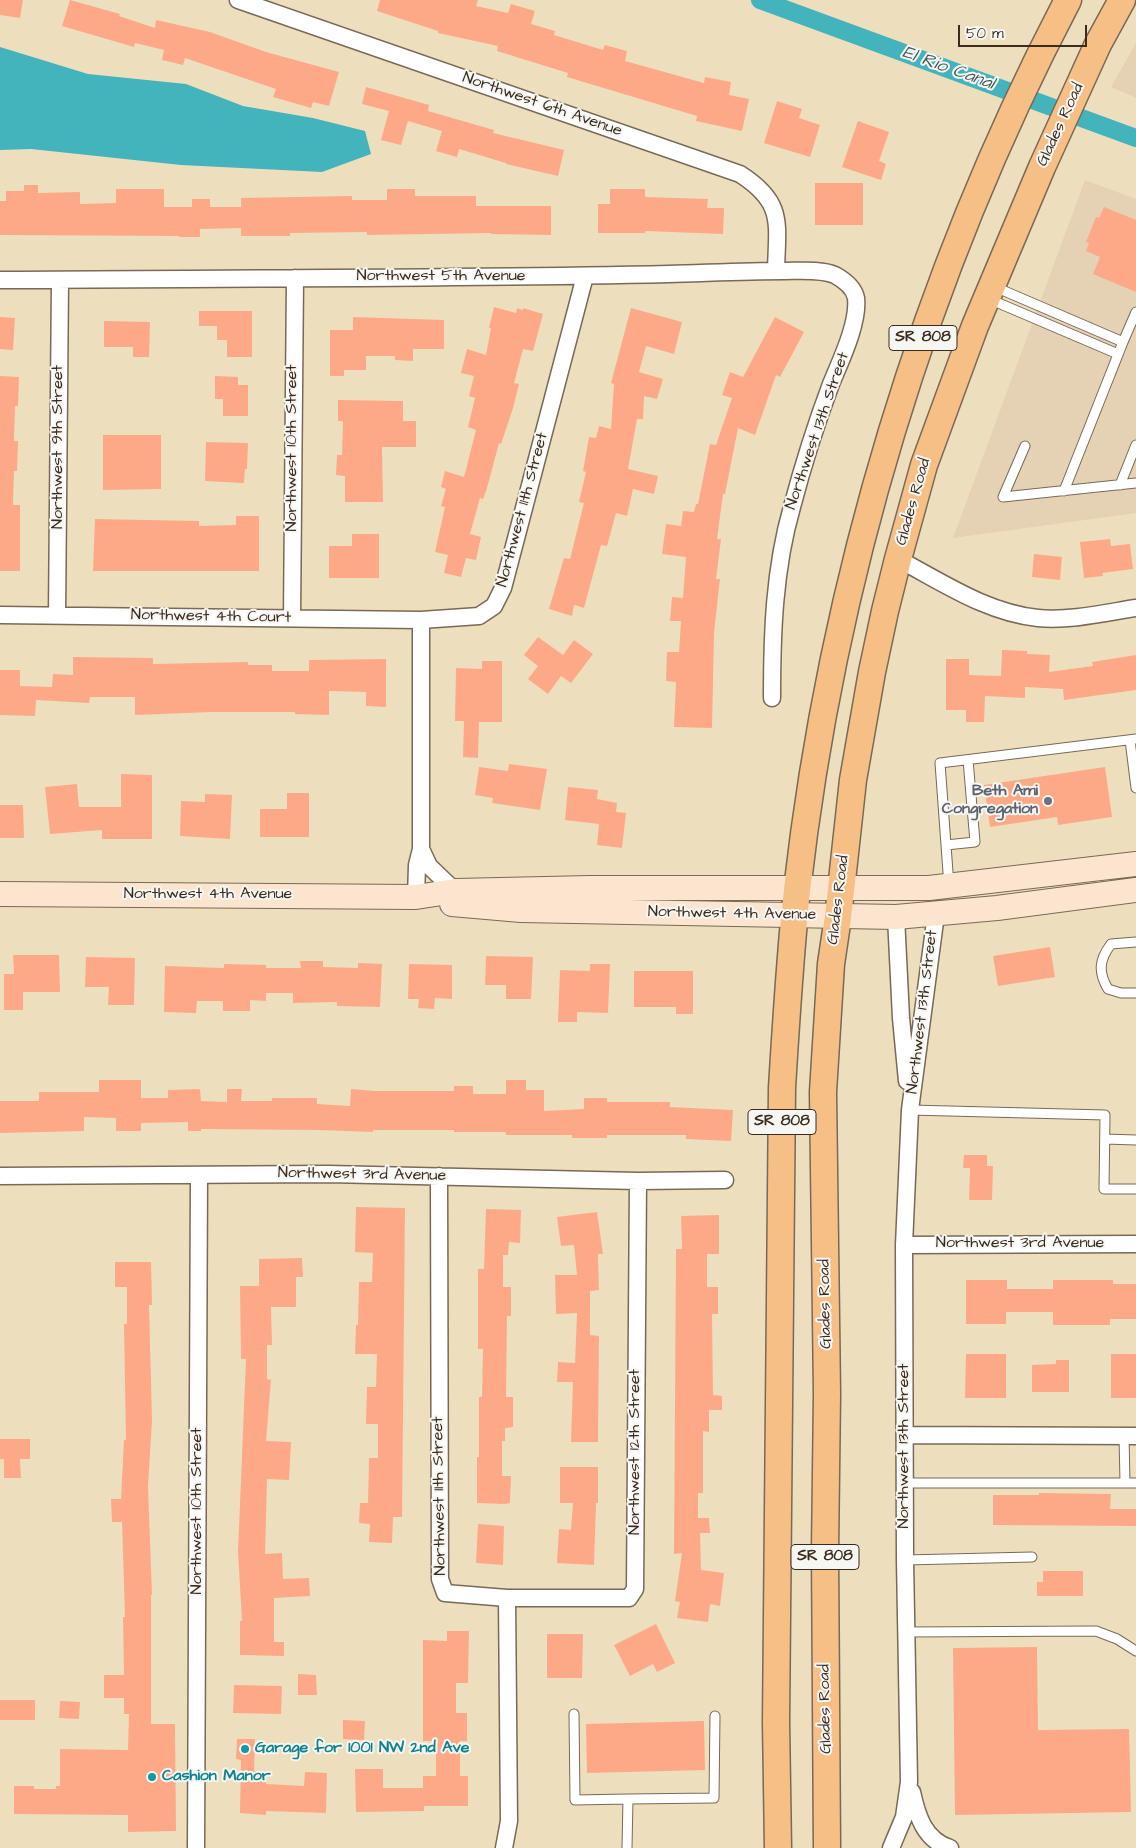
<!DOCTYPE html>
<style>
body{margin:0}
#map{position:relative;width:1136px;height:1848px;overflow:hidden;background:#eddfbe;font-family:"Architects Daughter",sans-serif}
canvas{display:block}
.scale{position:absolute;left:958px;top:25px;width:129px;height:22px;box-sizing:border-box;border:2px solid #3b2a1e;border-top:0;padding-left:6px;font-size:15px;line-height:18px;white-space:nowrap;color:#3b2a1e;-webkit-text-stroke:4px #f6f6f2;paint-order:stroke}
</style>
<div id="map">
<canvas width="1136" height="1848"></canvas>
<div class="scale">50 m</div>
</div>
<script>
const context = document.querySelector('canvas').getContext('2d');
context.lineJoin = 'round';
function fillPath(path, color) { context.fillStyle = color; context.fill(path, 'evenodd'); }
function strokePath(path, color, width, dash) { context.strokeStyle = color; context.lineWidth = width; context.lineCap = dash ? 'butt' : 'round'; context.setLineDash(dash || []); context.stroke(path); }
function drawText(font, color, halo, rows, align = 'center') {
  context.font = font + ' "Architects Daughter",sans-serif'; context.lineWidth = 4; context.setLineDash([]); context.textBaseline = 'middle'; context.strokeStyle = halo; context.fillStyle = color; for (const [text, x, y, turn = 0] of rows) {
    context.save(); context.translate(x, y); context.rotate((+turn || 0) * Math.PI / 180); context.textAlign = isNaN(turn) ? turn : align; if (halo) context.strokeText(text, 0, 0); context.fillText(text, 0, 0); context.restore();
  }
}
fillPath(new Path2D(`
 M1136,43V98L1111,87Z
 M1085,180L1136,199V513L953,538Z`), '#e5d1b4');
fillPath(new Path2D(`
 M0,47L88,74L186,84L243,106L313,118L365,131L371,154L322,172L181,165L31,149L0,150Z`), '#43b3bc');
strokePath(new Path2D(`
 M760,0L1136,138`), '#43b3bc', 18);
fillPath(new Path2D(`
 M0,0H23L20,18L0,15Z
 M70,0L120,14L119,16L155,28L156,20L210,32L266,52L339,72L329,106L313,102L311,108L273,97L276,89L185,58L183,65L162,60L164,50L135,43L134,47L62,26Z
 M380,0H478L476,6L508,13L511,4L535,11L531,24L555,31L554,35L603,50L605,45L627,51L625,61L704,83L705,77L731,82L729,95L749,99L742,131L696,121L697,116L567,77L568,73L497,51L498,46L438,33V31L377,11Z
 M366,87L429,105L428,111L494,130L493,133L564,150L558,176L506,164V163L459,149L457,157L436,151L442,131L408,121L401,145L381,140L389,111L362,104Z
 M777,101L802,109L799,118L820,125L810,157L764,143Z
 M858,121L889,132L879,161L886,164L881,180L842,167Z
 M815,183H863V225H815Z
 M24,185H38V193L80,192V204L116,203V189H164V207H192V199H210V207H241V198L352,196V200H387V189H415V196H476V206H551V235L491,234V233L367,235V232L290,233V236H241V228L200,229V237H179V236L0,235V201H6V191H24Z
 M610,189H645V197L708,199L707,208H724L723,234L645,231V233H598V204H610Z
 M1104,207L1136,220V292L1093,274L1100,257L1086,251L1089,243L1086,242L1096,217L1099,218Z
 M494,307L516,313L517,308L523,310V308L543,314L533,351L523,349L514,383L519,384L513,408L501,444L499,443L487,488L483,499L480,498L470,534L481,537L476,560L466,558L461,577L444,573L448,555L435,552L445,507L441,506L446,489L441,487L445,471L464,477L476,430L468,427L475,398L469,396L474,376L461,373L467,349L486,355L491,328H489Z
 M631,308L682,322L674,354L646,346L639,372L663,379L657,399L644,396L643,419H637L628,469L658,476L654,494L633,489L627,516L616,513L607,546L601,545L584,608L574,605L572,616L549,609L564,558L570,559L584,503L579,502L586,472L583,471L589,437L596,438L599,426L611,429L614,384L611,383Z
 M199,311H252V357H227V340H217V326H199Z
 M0,317L15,318L13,350L0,349Z
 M353,317L444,320V349H413V361L395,360V356H366V370H344V376H330V330H353Z
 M775,317L804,332L780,377L776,375L755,435L738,428L725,494H723L717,539H721L716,579H720L714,633L712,728L674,727L676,682L666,681L667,652H679L681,621H670L672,597L683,598L686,557L662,554L666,524L681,526L683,511L694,512L696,504H698L710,444L716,445L732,398L722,395L730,372L743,377Z
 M104,321L150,322L149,357H133V347H104Z
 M0,376L19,377L18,406H15L14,441H18L17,471H14L13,505H20V571H0Z
 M215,376L238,377V385H248V416H223V399H215Z
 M338,400L403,401V421H416V447H382L383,502H345V476L336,475L337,455H342L343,421H338Z
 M103,435H161V489L103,490Z
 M206,442L248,443L247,469H245L244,483L205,481Z
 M236,516H259V571H93L95,519L199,521V526L236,525Z
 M352,534H379V578H329V546H352Z
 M1110,539L1111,546L1130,544L1133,569L1102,573L1103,576L1084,578L1080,542Z
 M1034,554L1062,557L1060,580L1032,577Z
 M538,637L563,655L574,640L593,654L571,683L561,676L548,694L528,679L538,666L524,655Z
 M1002,650L1027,651V654L1050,655L1049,672L1093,666L1092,662L1136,655V690L1064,700L1063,689L1025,687V698L985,696L984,722H966V710H946V659H969V675L1001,676Z
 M73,657L153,658V664L248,662V665H272V671H309V660L386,659V707L366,706V692L329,691V715L295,714V712H212L135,715V697H90L89,703L36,700L35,716L0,715V670H20V686L52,687L53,674L73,675Z
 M482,661H502V722H479L478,758L463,757L464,721H455L456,668L482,669Z
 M509,764L547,769L540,810L492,803L493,798L475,795L479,767L508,771Z
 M1105,767L1112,817L1058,825L1057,817L990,827L984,785Z
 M121,774L152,775V839H102V830L50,834L45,787L77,784L79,807H121Z
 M568,787L598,790L597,799L617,803L616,812L626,813L622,848L597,845L599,824L565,820Z
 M287,793H309V837H260V809H287Z
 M205,794L232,795L230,839L180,836L181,801L205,802Z
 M0,805H23L24,838H0Z
 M1050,947L1055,977L998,986L993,956Z
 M13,955H59L60,992H23V1010H4V974H14Z
 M486,956L533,957L531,999H506V985H485Z
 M86,957L135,958L134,1005H108L109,987H85Z
 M300,961H323V967L358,968V963L382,964L380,1007L337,1006V1002L293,1003V993H266V1001L250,1000V1011H223V1001H197L196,1013L164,1012L165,966L224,968V964L266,965V968H301Z
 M409,964L452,965V999L435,998L434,1009L418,1008L419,999H408Z
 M590,964H610L608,1013L577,1012V1022H558L560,970L590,971Z
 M634,971H693V1014H676V1007H634Z
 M99,1080H141V1098H168V1090L200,1089L201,1101L227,1102V1089H242L241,1101H272V1098H317V1104L350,1106L351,1089L375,1091H454V1086H473V1094H506V1080H526V1090H544V1111L584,1109V1098H607V1102H670V1107L733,1110L731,1141L686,1139V1135H607V1138H572V1135H506V1132H454V1130H373V1132L319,1130L201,1129V1131H188V1122L141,1123V1131H116V1118L84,1117V1131L0,1133V1101H39V1092H99Z
 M964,1155H987V1166H993L992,1200H969L970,1168H963Z
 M356,1207L405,1208L402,1517H393L392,1543L369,1542L370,1524L359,1523L360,1503H368L369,1458H378V1424H366L367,1387H376L377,1354H355L356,1325H358L359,1282H372L373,1253L355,1252Z
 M486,1209L521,1210L520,1243L509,1242L508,1255H503V1287H511V1316H507L506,1397H513V1427L505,1428V1441H502V1476H511L510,1503L505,1504L477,1503V1457H479V1397H482L483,1349H478V1269H484Z
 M597,1212L603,1254H598L599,1290L590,1291V1335L599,1336L598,1442H571L573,1382H557L558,1362L575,1363L577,1313L556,1314L555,1275H577L574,1245L561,1246L557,1217Z
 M719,1215V1254H707V1287H718V1314H712L713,1395L722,1396V1410H709V1432L703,1431V1493H698V1518H709L710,1533H700L701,1570L724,1573L720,1606L710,1604L708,1622L677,1618L680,1602L675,1601L682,1553L674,1554L676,1249H682L681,1216Z
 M302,1258L303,1277H296V1307H271L272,1345H267V1379L271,1380L266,1441L291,1442L289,1480L267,1479L265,1554L282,1553L283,1579L309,1578L310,1596L274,1598V1642H284V1656L240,1655V1621H242L238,1552L246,1359H241L240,1286H259V1259Z
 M115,1262H151L152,1305H149L152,1420L148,1486L152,1595H151V1724H175L176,1831L128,1832V1815L14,1814V1786H34V1789H56V1786H60V1749L128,1750L129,1714H124V1698H104V1675H124L123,1617H125L122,1522H112L111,1499H121L124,1440H126L124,1324H127V1287H115Z
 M966,1280H1007V1289H1053V1280H1113V1284H1136V1319H1110V1325H1053V1312H1006V1324H966Z
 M966,1354H1006V1398H965Z
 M1111,1354H1136V1398H1111Z
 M1056,1360H1069V1392H1032V1365L1056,1364Z
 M0,1439H30V1459H20L21,1478H4V1459H0Z
 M560,1467H598V1503H596L594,1565L557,1563L559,1529L571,1530L573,1503H560Z
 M1039,1493L1111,1494L1110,1509H1136V1526L993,1525V1495H1039Z
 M478,1524L504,1526L503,1565L476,1563Z
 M1043,1571H1083V1596H1037V1582H1043Z
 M656,1624L675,1663L657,1672L653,1664L630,1676L614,1645Z
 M447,1631H469L468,1683H456V1713H467V1741H460V1776H468V1806H424V1811L356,1812L355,1769H383V1788H423V1776H436V1741H423V1640L447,1641Z
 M547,1634H583L582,1678H547Z
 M1037,1647L1038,1730L1129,1729L1131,1812L955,1815L953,1648Z
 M298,1674L316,1675L317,1695H298Z
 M234,1685L282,1686L281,1714L233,1713Z
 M0,1700H35V1720H0Z
 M60,1701L80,1702L79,1719L59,1718Z
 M343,1720L365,1721L364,1740L343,1739Z
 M704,1721L705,1770L587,1773L586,1724Z
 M237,1739H255L254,1771H266V1784L304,1786L305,1772L327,1773L326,1813L266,1811V1815L240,1813L241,1760L236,1759Z`), '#fda988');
const lane = new Path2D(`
 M995,287L1123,342L1136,312
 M989,299L1118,354
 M1025,446L1003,497L1136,483
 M1120,485L1136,445
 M1064,491L1123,342
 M1130,740L1136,788
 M946,845L975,842L968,760
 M949,886L940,763L1136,739
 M1136,942L1111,944C1099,960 1098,972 1108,989L1121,993H1136
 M910,1110L1105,1115L1104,1189H1136
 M1105,1139L1136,1140
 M1124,1436L1125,1483
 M905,1483H1136
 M905,1560L1032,1557
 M906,1632L1096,1631L1117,1639L1136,1651
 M574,1714L575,1800L628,1799
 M627,1848L628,1799L714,1798L715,1716`);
const street = new Path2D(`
 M238,0L740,174C785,203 777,223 776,271
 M0,280C223,278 446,279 669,274C707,273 746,271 784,271C800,271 821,269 835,275C844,280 854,288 856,298C859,323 840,362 831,384C816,424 803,465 792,507C774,569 772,634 772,698
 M898,559C942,582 987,613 1038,618C1070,621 1104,613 1136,608
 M0,615L421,620L479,616L494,606L503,588L585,276
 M57,615L60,280
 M292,618L295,278
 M421,849L429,866L455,891
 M416,897L417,865L421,849V620
 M896,917L901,1018L907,1081
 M0,1176L328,1174L638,1181L725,1180
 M439,1176L440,1579L445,1593L507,1598H629L635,1589L638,1181
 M904,1245L1136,1244
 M905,1435L1136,1436
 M912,1792C917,1815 924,1840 950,1848
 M196,1848L199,1175
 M504,1848L509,1821L507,1598
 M891,1848L904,1817L909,1782L905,1560L904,1245L910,1110L936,914`);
const secondary = new Path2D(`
 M0,894L416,897L455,891L590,888H929L1136,864
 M452,904L521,910L896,917L997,908L1136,890`);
const primary = new Path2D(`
 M778,1848L776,1722L782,1088C786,1022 790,956 797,890C832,582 924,274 1068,0
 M827,1848L825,1551L827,1394L823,1092L831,964L838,917L853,780L872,672L885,611L898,559L924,465L975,326L1042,167L1098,44L1122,0`);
strokePath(lane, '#796956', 11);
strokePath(street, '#796956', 19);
strokePath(secondary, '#796956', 26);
strokePath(primary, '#796956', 29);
strokePath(lane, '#fff', 9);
strokePath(street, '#fff', 16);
strokePath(secondary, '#fbe5cf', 24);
strokePath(primary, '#f5bf86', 26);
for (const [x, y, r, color] of [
 [1048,801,5,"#6b7280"],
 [245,1749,5,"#0f9aa8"],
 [152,1777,5,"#0f9aa8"]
]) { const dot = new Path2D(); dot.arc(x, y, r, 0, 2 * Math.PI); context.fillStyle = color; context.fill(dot); strokePath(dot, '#f6f6f2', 2); }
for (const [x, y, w] of [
 [923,338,68],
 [782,1122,68],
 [825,1557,68]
]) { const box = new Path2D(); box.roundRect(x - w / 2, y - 12.5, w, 25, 4); context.fillStyle = '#f6f6f2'; context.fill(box); strokePath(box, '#3b2a1e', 1); }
drawText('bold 15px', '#3b2a1e', null, [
 ["SR 808",923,338],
 ["SR 808",782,1122],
 ["SR 808",825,1557]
]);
drawText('16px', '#3b2a1e', '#f6f6f2', [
 ["Northwest 6th Avenue",542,105,19],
 ["Glades Road",1061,125,-65],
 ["Northwest 5th Avenue",441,277],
 ["Northwest 13th Street",818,431,-71],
 ["Northwest 9th Street",59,447,-90],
 ["Northwest 10th Street",293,448,-90],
 ["Glades Road",914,502,-74],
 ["Northwest 11th Street",523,510,-75],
 ["Northwest 4th Court",211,617,1],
 ["Northwest 4th Avenue",208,895],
 ["Glades Road",839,900,-83],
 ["Northwest 4th Avenue",732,914,1],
 ["Northwest 13th Street",923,1012,-83],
 ["Northwest 3rd Avenue",362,1175,1],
 ["Northwest 3rd Avenue",1020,1244],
 ["Glades Road",826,1304,-91],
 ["Northwest 13th Street",905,1446,-90],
 ["Northwest 12th Street",636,1452,-90],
 ["Northwest 11th Street",440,1496,-91],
 ["Northwest 10th Street",198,1511,-90],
 ["Glades Road",826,1709,-91]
]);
drawText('bold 16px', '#5b616d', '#f6f6f2', [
 ["Beth Ami",1038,792],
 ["Congregation",1038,810]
], 'right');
drawText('bold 16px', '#0d838f', '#f6f6f2', [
 ["Garage for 1001 NW 2nd Ave",255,1749],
 ["Cashion Manor",162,1777]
], 'left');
drawText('italic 18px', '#3e5a55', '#f6f6f2', [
 ["El Rio Canal",948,69,20]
]);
</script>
